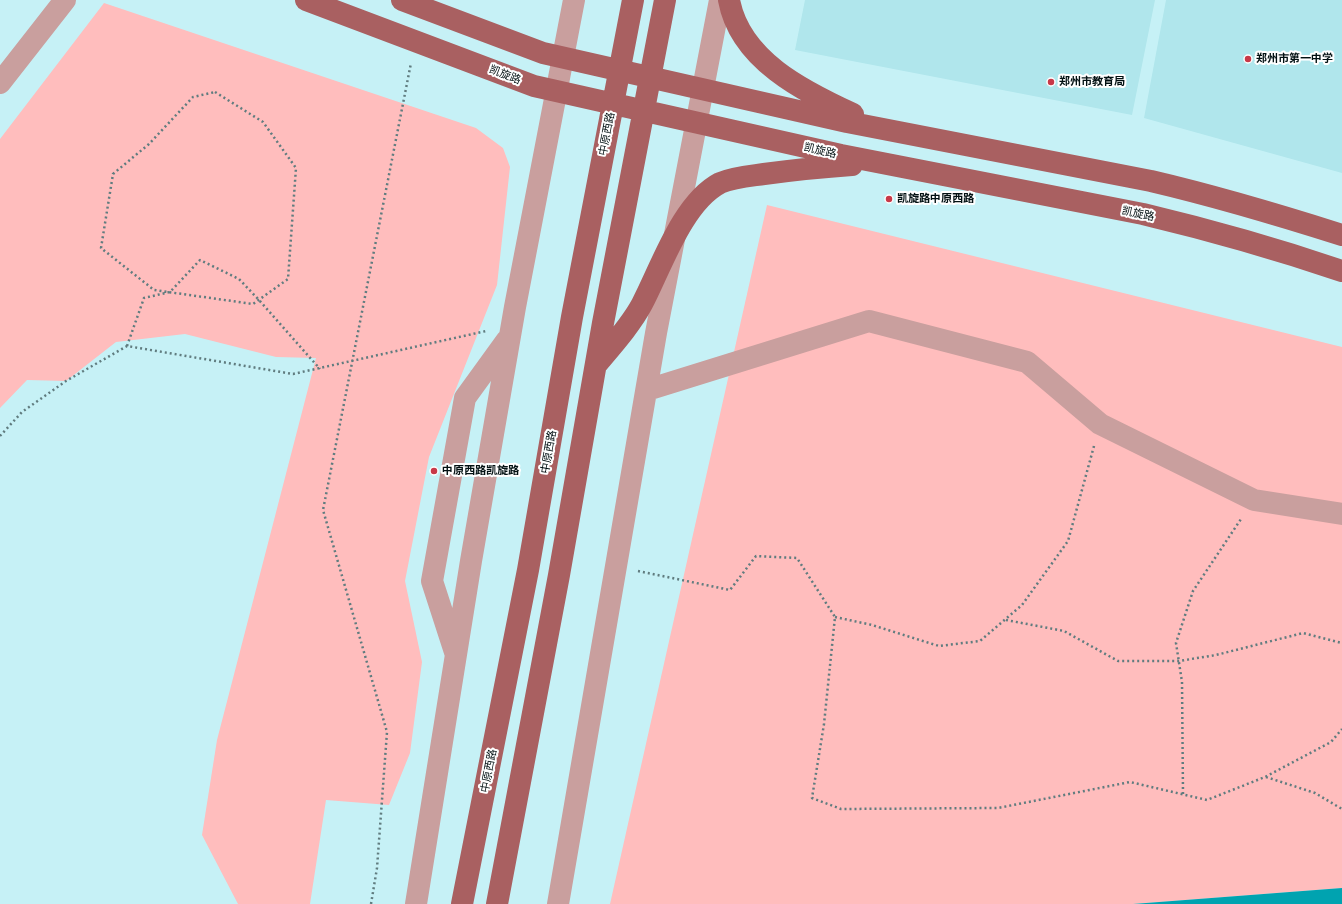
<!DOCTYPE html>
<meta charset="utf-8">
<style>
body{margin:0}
canvas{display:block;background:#c6f1f6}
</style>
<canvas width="1342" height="904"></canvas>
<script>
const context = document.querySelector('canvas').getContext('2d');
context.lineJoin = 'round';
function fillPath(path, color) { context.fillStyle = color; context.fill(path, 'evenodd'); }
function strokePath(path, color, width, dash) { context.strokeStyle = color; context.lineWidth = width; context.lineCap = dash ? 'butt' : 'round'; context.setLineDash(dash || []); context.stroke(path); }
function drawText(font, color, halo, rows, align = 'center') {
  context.font = font + ' "PT Sans Narrow","Noto Sans SC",sans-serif'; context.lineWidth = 4; context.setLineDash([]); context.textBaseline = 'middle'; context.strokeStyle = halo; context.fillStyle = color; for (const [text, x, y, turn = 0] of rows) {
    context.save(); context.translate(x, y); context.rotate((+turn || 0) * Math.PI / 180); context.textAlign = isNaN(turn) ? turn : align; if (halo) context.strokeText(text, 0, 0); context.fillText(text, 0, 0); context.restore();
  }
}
fillPath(new Path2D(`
 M805,0H1155L1132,115L795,50Z
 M1166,0H1342V173L1144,118Z`), '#b0e6ec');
fillPath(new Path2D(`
 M104,3L476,128L503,148L510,167L497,285L429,457L405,581L422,662L410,753L389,805L326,800L310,904H238L202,835L217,740L316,358L276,357L185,334L116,342L66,381L27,380L0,408V139Z
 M767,205L1342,347V888L1133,904H610Z`), '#ffbdbd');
fillPath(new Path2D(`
 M1342,888V904H1133Z`), '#00a3b0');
strokePath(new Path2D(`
 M215,92L263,122L296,168L288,279L253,304L154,290L101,248L113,174L149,144L193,97Z
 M127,346L144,298L170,292L200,260L239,279L259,300L320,369
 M0,436L22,412L66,381L127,346L293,374L486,331
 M638,571L730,590L756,556L797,558L835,617L824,724L812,798L841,809L998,808L1130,782L1207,800L1265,777L1331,742L1342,729
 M835,617L872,625L939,646L980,641L1022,605L1068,541L1094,446
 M1006,620L1064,631L1118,661H1179L1216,655L1303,633L1342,643
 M1266,777L1315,793L1342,809
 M1183,794L1182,682L1176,643L1193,591L1241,519
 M371,904L377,868L387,732L323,510L411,63`), '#607c7f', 2.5, [2, 3]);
strokePath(new Path2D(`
 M0,83L65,0
 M647,390L869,321L1027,362L1100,424L1254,500L1342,514
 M455,652L432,581L465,398L507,340
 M416,904L471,561L515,307L574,0
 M558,904L656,333L720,0`), '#c99f9e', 22);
strokePath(new Path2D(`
 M306,0L534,86L841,155L1143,214C1210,230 1277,249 1342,271
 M402,0L543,53L847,122L1151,181C1215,196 1279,215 1342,235
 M729,0C740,60 803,91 853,114
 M596,365C611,347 631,325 642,304C661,268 682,203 720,183C734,177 750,176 764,174C794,170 823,167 852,165
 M462,904L528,570L572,317L633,0
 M497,904L559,575L603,323L665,0`), '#a96061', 22);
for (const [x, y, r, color] of [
 [1248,59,4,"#c83848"],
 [1051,82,4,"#c83848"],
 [889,199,4,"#c83848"],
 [434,471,4,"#c83848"]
]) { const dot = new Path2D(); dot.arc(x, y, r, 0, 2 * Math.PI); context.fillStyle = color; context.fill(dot); strokePath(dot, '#fff', 1.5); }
drawText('bold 11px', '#021012', '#fff', [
 ["郑州市第一中学",1256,59],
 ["郑州市教育局",1059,82],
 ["凯旋路中原西路",897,199],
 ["中原西路凯旋路",442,471]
], 'left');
drawText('11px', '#021012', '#fff', [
 ["凯旋路",505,75,21],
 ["中原西路",607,134,-79],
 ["凯旋路",820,151,13],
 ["凯旋路",1138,214,12],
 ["中原西路",549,452,-80],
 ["中原西路",489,771,-79]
]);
</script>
